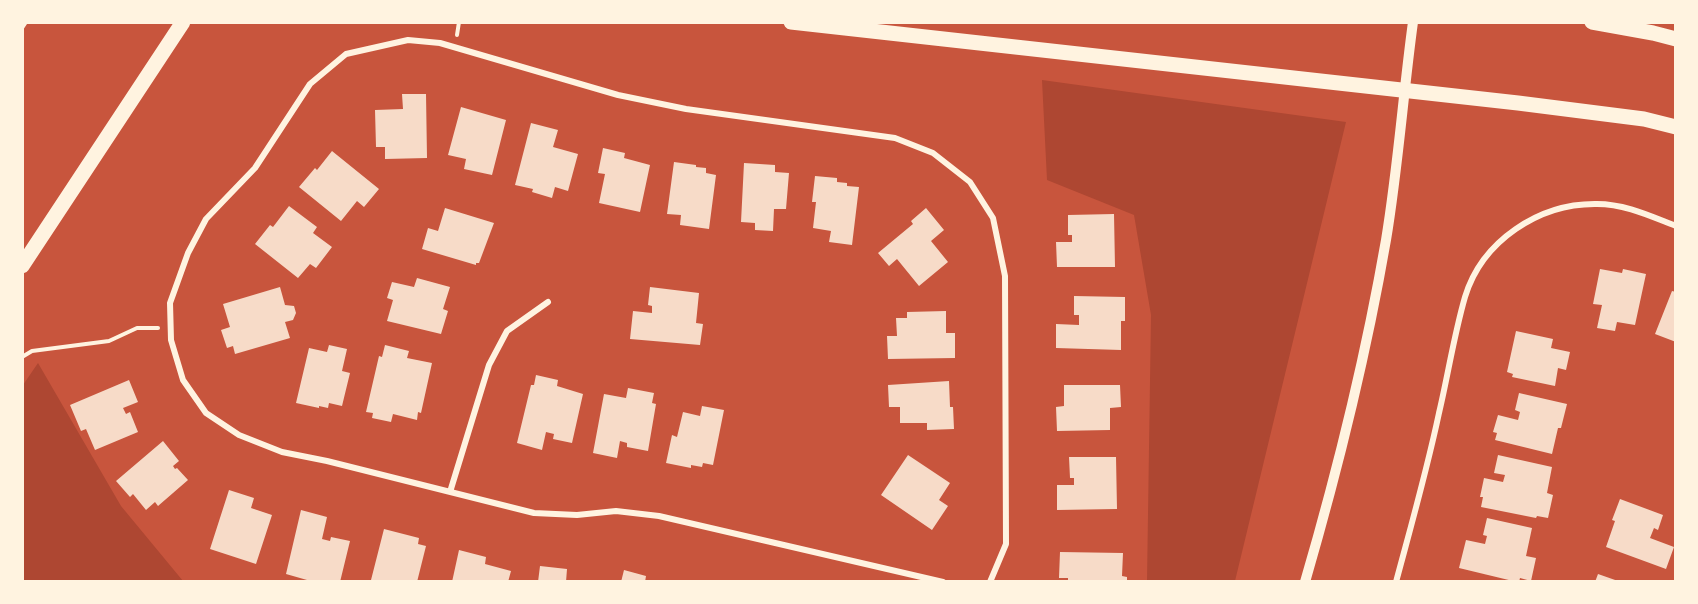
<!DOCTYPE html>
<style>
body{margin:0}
#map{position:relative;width:1698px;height:604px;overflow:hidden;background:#c8553d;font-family:"Crimson Pro",serif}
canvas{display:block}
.frame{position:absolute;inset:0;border:24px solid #fff3e0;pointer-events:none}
</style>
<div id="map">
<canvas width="1698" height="604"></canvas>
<div class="frame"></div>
</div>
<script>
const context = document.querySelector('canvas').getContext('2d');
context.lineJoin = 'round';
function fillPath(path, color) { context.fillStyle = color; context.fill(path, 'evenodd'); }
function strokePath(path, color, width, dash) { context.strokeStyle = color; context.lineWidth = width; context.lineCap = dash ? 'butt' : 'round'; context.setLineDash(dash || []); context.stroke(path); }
fillPath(new Path2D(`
 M1042,80L1346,122L1235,581H1147L1151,315L1134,215L1047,180Z
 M38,363L121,506L183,581H23V385Z`), '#ae4732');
fillPath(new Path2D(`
 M402,94H426L427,158L385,159V147H376L375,110L403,109Z
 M461,107L506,120L492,175L464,169L466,159L448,155Z
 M531,123L558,130L553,147L578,154L568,191L555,187L552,198L532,192L533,189L515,185Z
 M603,148L625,153L624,158L650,165L640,212L599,203L605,174L598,173Z
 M332,151L379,189L364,207L357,201L341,221L299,187L315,168L317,170Z
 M674,162L696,165V167L706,168V173L716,175L709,229L680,225L681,215L667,214Z
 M744,163L775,165V172L789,173L786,209H774L773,231L755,230V223L741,222Z
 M815,176L837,178V182L847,183V186L859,187L852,245L829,242L831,231L813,228L816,202H812Z
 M289,206L317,227L313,233L332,247L316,268L310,264L298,278L255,244L270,225L273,227Z
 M445,208L494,223L479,263H476V265L422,249L428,228L438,231Z
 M926,208L944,230L931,241L948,262L919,286L897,259L889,266L878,253L913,224L911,221Z
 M1114,214L1115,267H1057L1056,242H1072V235H1068V215Z
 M1600,269L1622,273L1623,269L1646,274L1635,325L1617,322L1615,331L1597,328L1602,305L1593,304Z
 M417,278L450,287L443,309L448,311L441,334L387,321L393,300L387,298L392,282L414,287Z
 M280,287L285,305L294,306L296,313L293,320L285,322L290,338L235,354L233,346L227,348L221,330L230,327L223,304Z
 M650,287L699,293L696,323L703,324L700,345L630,339L633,311L652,313V306L648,305Z
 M1672,291L1676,292V342L1655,334Z
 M1074,296L1125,297V321H1121V350L1056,348V324L1079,325V315H1074Z
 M946,311V333H955V358L888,359L887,336H897L896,318H907V312Z
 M1516,331L1553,339L1551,348L1570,352L1566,370L1558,368L1555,386L1512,377L1513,374L1507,372Z
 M329,345L347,349L342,371L350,373L342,406L329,403L328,408L319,406V408L296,403L309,348L327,352Z
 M385,345L409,351L407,358L432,363L421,413L418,412L417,420L393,414L391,422L372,418L373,413L366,412L379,356L382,357Z
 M536,375L558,380L557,386L583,394L572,443L553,439L554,434L546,432L542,450L517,443L531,385H534Z
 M129,380L138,402L123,408L126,414L130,412L138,432L95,450L86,429L81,431L70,405Z
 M949,381L950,407H953L954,429L927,430V423H900V407H889L888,385Z
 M1064,385H1120L1121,407L1110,408V430L1057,431L1056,407L1064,406Z
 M628,388L654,393L652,403L656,404L648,451L627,447V443L620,441L617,458L593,453L604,394L626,398Z
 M1519,393L1567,404L1561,428H1558L1552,454L1495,440L1497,433L1493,432L1498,415L1518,420L1520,412L1515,410Z
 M702,406L724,410L713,465L703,463L702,467L691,465V468L666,463L672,435L677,437L683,412L700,416Z
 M163,441L179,461L173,466L175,469L177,468L188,480L158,506L155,502L146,510L133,494L130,497L116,481Z
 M908,455L950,483L939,500L948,506L932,530L881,495Z
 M1498,455L1552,467L1547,493L1553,495L1548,518L1537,516L1536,518L1481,507L1483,497H1480L1484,478L1503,482L1505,475L1494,473Z
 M1069,457H1116L1117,509L1057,510V485H1074V478H1070Z
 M229,490L254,498L251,508L272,515L256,564L210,549Z
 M1620,499L1663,515L1658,530L1654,528L1650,538L1674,547L1666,569L1606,547L1615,521L1612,520Z
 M301,510L327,517L322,539L330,541L331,537L350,541L340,582H314L286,574Z
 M1487,518L1532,528L1526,556L1536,558L1531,581L1520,578L1519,582H1517L1459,568L1466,540L1485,544L1487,536L1483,535Z
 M384,529L419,538L418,544L426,546L417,582L371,580Z
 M459,550L486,557L485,564L511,571L508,582H452Z
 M1060,552L1123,553L1122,576L1127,577V582H1068V578H1059Z
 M540,566L567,569L566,582H538Z
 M624,570L646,576L645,582H621Z
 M1598,574L1618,581V582H1595Z`), '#f7dbc8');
strokePath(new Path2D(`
 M22,28L26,22
 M457,35L459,22
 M22,357L32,351L109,341L137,328H158`), '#fff3e0', 4);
strokePath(new Path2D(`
 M450,492L489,365L507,331L548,302
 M943,582L659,516L616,511L577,515L534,513L327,461L282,452L239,435L206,413L183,380L171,340L170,303L188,253L206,219L255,168L310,84L346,54L408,40L440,43L618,95L686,109L895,138L933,153L970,182L993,218L1005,276L1006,544L990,582
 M1396,582C1411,526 1427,470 1439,413C1448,375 1454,335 1465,297C1482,241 1539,203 1597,204C1625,204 1650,216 1676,226`), '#fff3e0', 6);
strokePath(new Path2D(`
 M1305,582C1338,469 1366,355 1386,240C1398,168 1403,95 1413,22`), '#fff3e0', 10);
strokePath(new Path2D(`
 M791,22L1518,103L1644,119L1676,127
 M1592,22L1653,33L1676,39
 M22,266L183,22`), '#fff3e0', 15);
</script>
